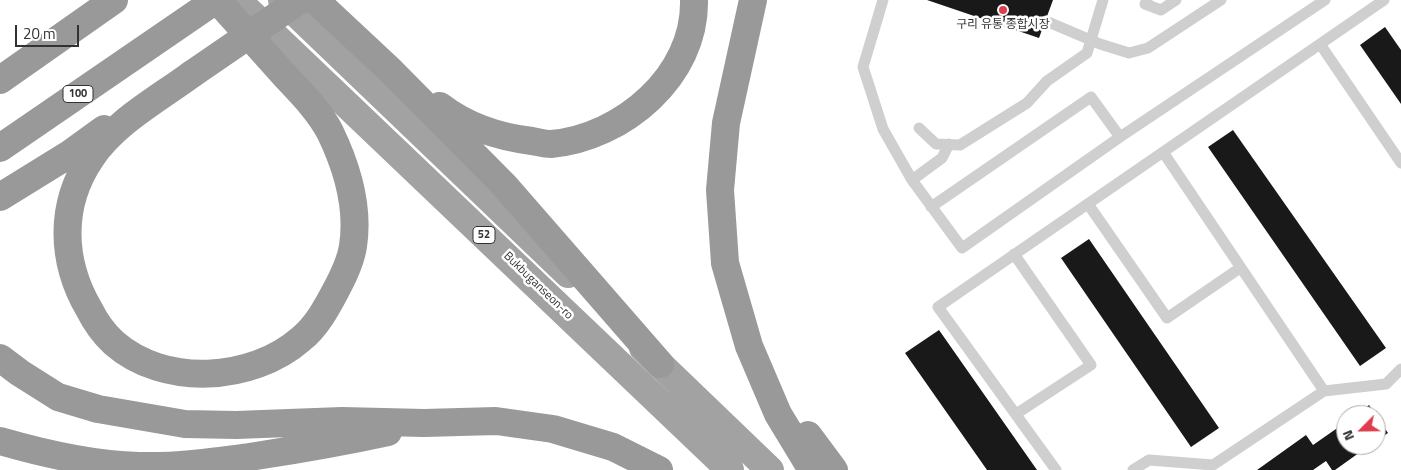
<!DOCTYPE html>
<meta charset="utf-8">
<style>
body{margin:0}
#map{position:relative;width:1401px;height:470px;overflow:hidden;background:#fff;font-family:"Titillium Web",sans-serif}
canvas{display:block}
.north{position:absolute;left:1336px;top:405px;width:50px;height:50px;box-sizing:border-box;background:#fff;border:1px solid #adadad;border-radius:50%;rotate:247deg;font-size:14px;font-weight:700;line-height:20px;text-align:center;color:#323232}
.north::after{content:'';display:block;margin:auto;width:18px;height:22px;background:#df3d4c;clip-path:polygon(50% 0,100% 100%,50% 72%,0 100%)}
.scale{position:absolute;left:15px;top:25px;width:64px;height:22px;box-sizing:border-box;border:2px solid #323232;border-top:0;padding-left:6px;font-size:15px;line-height:18px;white-space:nowrap;color:#323232;-webkit-text-stroke:4px #fff;paint-order:stroke}
</style>
<div id="map">
<canvas width="1401" height="470"></canvas>
<div class="north">N</div>
<div class="scale">20 m</div>
</div>
<script>
const context = document.querySelector('canvas').getContext('2d');
context.lineJoin = 'round';
function fillPath(path, color) { context.fillStyle = color; context.fill(path, 'evenodd'); }
function strokePath(path, color, width, dash) { context.strokeStyle = color; context.lineWidth = width; context.lineCap = dash ? 'butt' : 'round'; context.setLineDash(dash || []); context.stroke(path); }
function drawText(font, color, halo, rows, align = 'center') {
  context.font = font + ' "Titillium Web","Noto Sans KR",sans-serif'; context.lineWidth = 5; context.setLineDash([]); context.textBaseline = 'middle'; context.strokeStyle = halo; context.fillStyle = color; for (const [text, x, y, turn = 0] of rows) {
    context.save(); context.translate(x, y); context.rotate((+turn || 0) * Math.PI / 180); context.textAlign = isNaN(turn) ? turn : align; if (halo) context.strokeText(text, 0, 0); context.fillText(text, 0, 0); context.restore();
  }
}
fillPath(new Path2D(`
 M927,0H1053L1039,38Z
 M1385,27L1401,50V104L1360,45Z
 M1233,130L1386,348L1360,366L1208,147Z
 M1089,239L1219,428L1191,447L1061,258Z
 M939,330L1037,470H987L905,353Z
 M1369,405L1376,415H1356Z
 M1376,415L1388,433L1376,441Z
 M1346,422V445H1370L1335,470H1332L1326,461L1313,470H1257L1306,435L1313,445Z`), '#191919');
strokePath(new Path2D(`
 M883,0L863,67L883,129L912,180L962,248L1120,137L1325,0
 M1147,0L1145,4L1161,10L1176,0
 M1320,44L1401,163
 M919,128L936,144L960,145L1027,103L1047,81L1087,53L1103,0
 M1163,152L1324,391
 M912,180L942,158L949,144
 M1088,204L1167,318L1240,268
 M931,207L1091,97L1120,137
 M1014,254L1091,365L1016,414
 M1056,470L938,307L1384,0
 M1133,470L1149,460L1213,465L1324,391L1386,384L1401,369`), '#cfcfcf', 11);
strokePath(new Path2D(`
 M237,0L730,470
 M282,0L568,274
 M643,348L770,470`), '#a2a2a2', 28);
strokePath(new Path2D(`
 M315,0L391,71L504,185L660,364
 M753,0L726,123L720,190L725,263L749,346L778,414L812,470
 M192,74C158,99 114,123 91,158C59,205 61,261 89,309C95,321 104,334 114,343C164,387 252,382 301,339C317,326 327,307 336,290C343,277 351,260 353,246C359,207 347,167 330,132C319,111 302,94 286,77C263,51 240,26 217,0
 M0,80L114,0
 M440,106C466,126 499,137 532,141C538,142 545,144 551,144C622,138 696,76 694,0
 M0,148L216,0
 M0,197L68,155L104,129
 M0,358L20,373L58,397L98,409L185,424L236,425L342,421L424,423L496,421L553,429L613,447L659,470
 M808,435L834,470
 M0,441C45,454 92,465 139,466C176,467 212,462 249,457C296,450 342,442 388,432`), '#999', 28);
strokePath(new Path2D(`
 M1046,21L1100,44L1129,53L1148,48L1221,0`), '#cfcfcf', 11);
strokePath(new Path2D(`
 M192,74L300,0`), '#999', 28);
for (const [x, y, r, color] of [
 [1003,10,5,"#df3d4c"]
]) { const dot = new Path2D(); dot.arc(x, y, r, 0, 2 * Math.PI); context.fillStyle = color; context.fill(dot); strokePath(dot, '#fff', 2); }
for (const [x, y, w] of [
 [78,94,30],
 [484,235,22]
]) { const box = new Path2D(); box.roundRect(x - w / 2, y - 8.5, w, 17, 4); context.fillStyle = '#fff'; context.fill(box); strokePath(box, '#323232', 1); }
drawText('bold 11px', '#323232', null, [
 ["100",78,94],
 ["52",484,235]
]);
drawText('12px', '#323232', '#fff', [
 ["구리 유통 종합시장",1003,25]
]);
drawText('12px', '#323232', '#fff', [
 ["Bukbuganseon-ro",538,286,44]
]);
</script>
